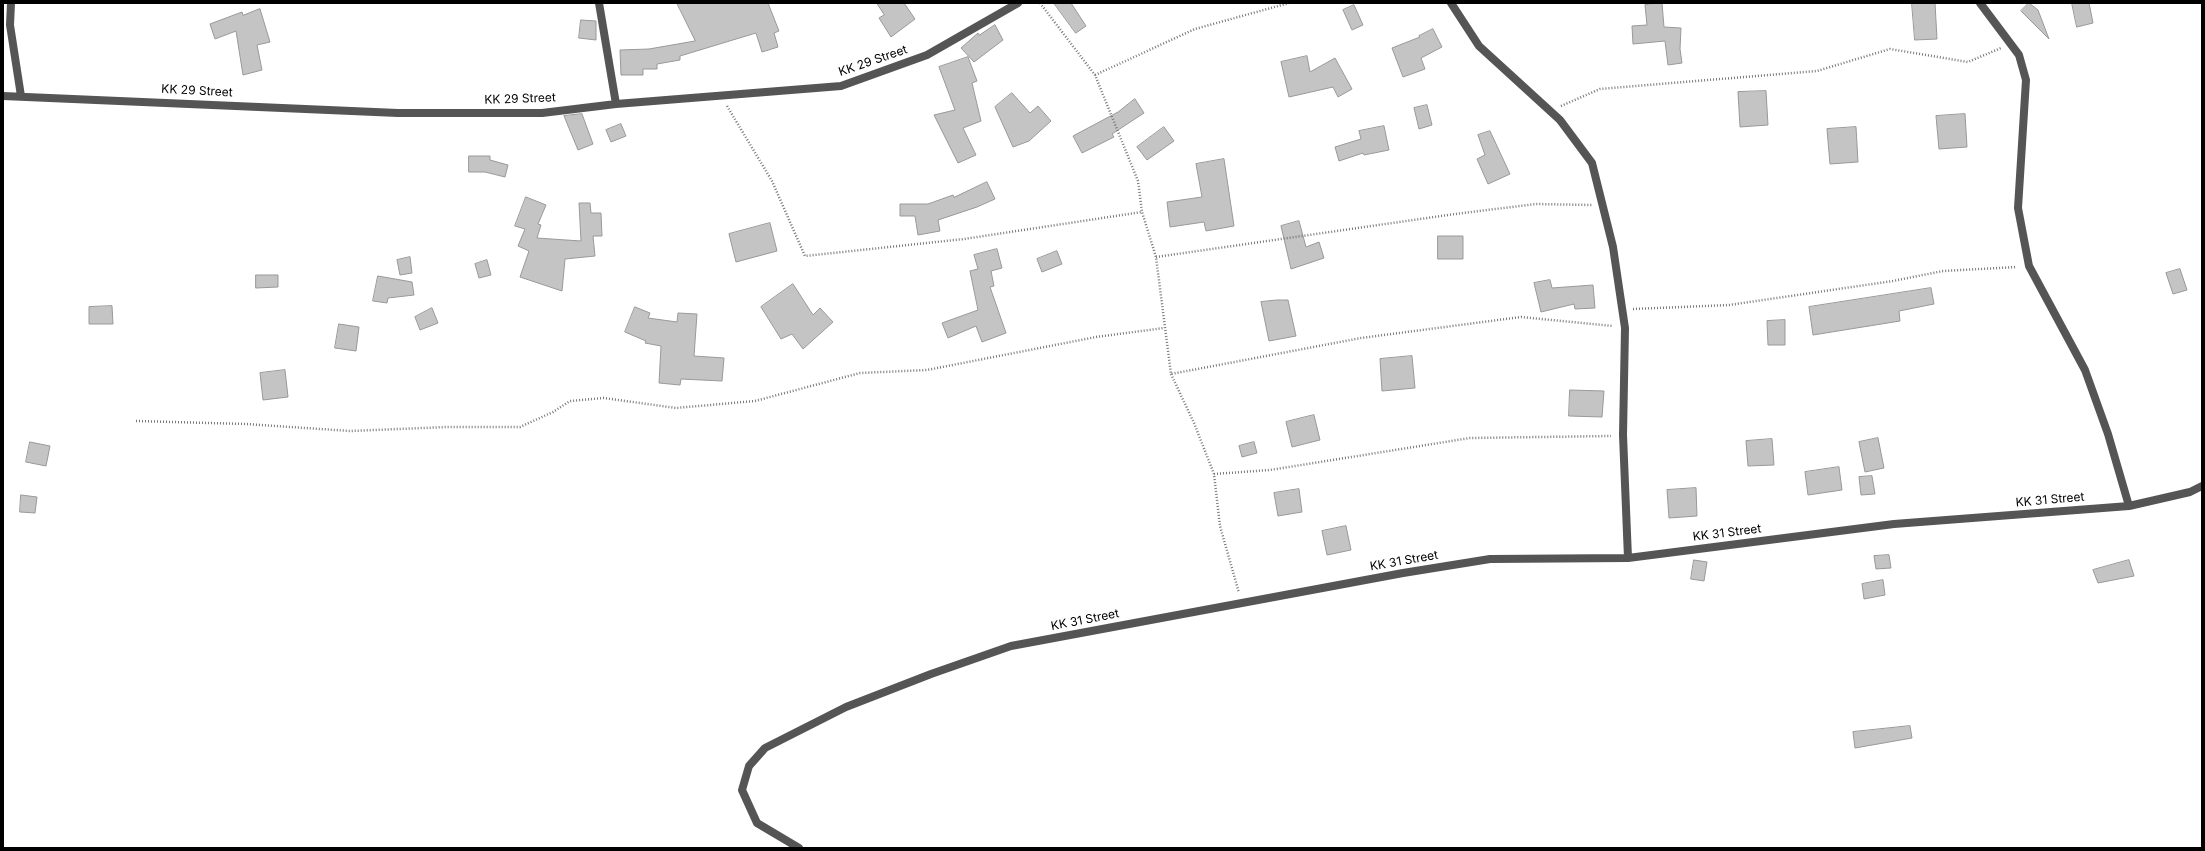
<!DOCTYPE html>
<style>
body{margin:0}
#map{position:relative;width:2205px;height:851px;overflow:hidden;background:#fff;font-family:Inter,sans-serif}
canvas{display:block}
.frame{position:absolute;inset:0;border:4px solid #000;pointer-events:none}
</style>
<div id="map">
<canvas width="2205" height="851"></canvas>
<div class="frame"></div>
</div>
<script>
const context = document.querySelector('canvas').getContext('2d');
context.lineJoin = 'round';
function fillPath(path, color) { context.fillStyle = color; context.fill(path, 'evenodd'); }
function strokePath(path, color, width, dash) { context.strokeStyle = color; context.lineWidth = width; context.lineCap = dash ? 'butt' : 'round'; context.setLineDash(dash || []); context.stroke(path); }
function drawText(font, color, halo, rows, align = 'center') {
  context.font = font + ' Inter,sans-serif'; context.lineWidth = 3.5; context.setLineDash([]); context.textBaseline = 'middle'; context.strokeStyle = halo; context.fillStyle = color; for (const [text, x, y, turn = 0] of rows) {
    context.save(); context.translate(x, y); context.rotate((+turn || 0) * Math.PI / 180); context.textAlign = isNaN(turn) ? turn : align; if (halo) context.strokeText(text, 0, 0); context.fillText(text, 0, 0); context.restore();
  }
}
const building = new Path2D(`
 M677,3H768L779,31L774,33L778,47L762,52L756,33L680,56V60L657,64V69H643V75H621L620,50L649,49L695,41Z
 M877,3H904L915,19L891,37L879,18L884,15Z
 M1054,3H1071L1086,26L1076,33Z
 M1662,3L1664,27L1681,28L1680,49L1682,63L1668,65L1665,41L1633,44L1632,26L1647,25L1645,5Z
 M1912,3H1935L1937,39L1915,40Z
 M2029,3L2038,10L2049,39L2021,11Z
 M2072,3H2089L2093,23L2077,27Z
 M1354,5L1363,25L1352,30L1343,10Z
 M260,9L270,42L257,45L262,70L243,75L236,31L215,39L210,24L242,12L243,15Z
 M581,20L596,21V40L579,38Z
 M995,25L1003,40L974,62L961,48L978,33L979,35Z
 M1433,29L1442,47L1421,58L1425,69L1403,77L1392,48L1420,37L1419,36Z
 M1307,56L1310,72L1335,58L1352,89L1338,97L1333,87L1289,97L1281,62Z
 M968,57L977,81L972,83L981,121L963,128L976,155L958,163L934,115L955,110L939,67Z
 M1766,91L1768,125L1740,127L1738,92Z
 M1012,93L1030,113L1038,106L1051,121L1029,141L1013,147L995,107Z
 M1135,99L1144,113L1112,134L1114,137L1082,153L1073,136L1118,112Z
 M1427,105L1432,125L1419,129L1414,108Z
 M582,114L593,144L578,150L564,116Z
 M1965,114L1967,147L1939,149L1936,116Z
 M621,124L626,136L611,142L606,130Z
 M1384,126L1389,150L1364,155L1363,153L1339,161L1335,147L1361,139L1359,131Z
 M1164,127L1174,141L1147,160L1137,147Z
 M1856,127L1858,162L1830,164L1827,129Z
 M1490,131L1510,174L1488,184L1477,159L1485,155L1478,135Z
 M469,156H490V160L508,165L505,177L485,172H469Z
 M1224,159L1234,226L1206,231L1204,222L1170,227L1167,202L1202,197L1196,164Z
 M987,182L995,199L977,207L938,220L940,231L918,235L915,216H900V204H928L953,195L954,197Z
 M526,197L546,205L538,224L541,225L537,238L581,241L579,203H590L591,213H601L602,236H593L595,256L565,259L562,291L520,277L529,251L518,246L525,229L515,226Z
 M1299,221L1306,247L1319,242L1324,258L1291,269L1281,226Z
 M770,223L777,251L736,262L729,234Z
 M1438,236H1463V259H1438Z
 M997,249L1002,268L991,271L994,286L990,287L1006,333L982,342L976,326L948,338L942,323L978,310L970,271L978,269L974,255Z
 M1057,251L1062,264L1042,272L1037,259Z
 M410,257L412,273L400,275L397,260Z
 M487,260L491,275L479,278L475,264Z
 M2180,269L2187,290L2173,294L2166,273Z
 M256,275H278V287L256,288Z
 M378,276L412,282L414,295L388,298L387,303L373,301Z
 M1550,280L1552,288L1593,285L1595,308L1575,309L1574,304L1541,312L1534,283Z
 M793,284L813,315L820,308L833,322L803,349L792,334L781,339L761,307Z
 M1931,288L1934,304L1899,311L1900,321L1813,335L1809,307Z
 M1277,300H1288L1296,336L1269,341L1261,302Z
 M112,306L113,324H89V307Z
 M635,307L650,313L648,318L677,322L678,313L697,314L694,356L724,358L722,381L681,379L680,385L659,383L661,346L645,343L646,341L625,332Z
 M432,308L438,323L420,330L415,317Z
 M1785,320V345H1768L1767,321Z
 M339,324L359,327L356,351L335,348Z
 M1412,356L1415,388L1382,391L1380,359Z
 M285,370L288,397L263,400L260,373Z
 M1570,390L1604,391L1602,417L1569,416Z
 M1314,415L1320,440L1292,447L1286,422Z
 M1878,438L1884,468L1865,472L1859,442Z
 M1772,439L1774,465L1748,466L1746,441Z
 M30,442L50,446L46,466L26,462Z
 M1254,442L1257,453L1242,457L1239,446Z
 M1839,467L1842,490L1808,495L1805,472Z
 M1872,476L1875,494L1861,495L1859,477Z
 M1696,488L1697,516L1669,518L1667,490Z
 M1299,489L1302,512L1278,516L1274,493Z
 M21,495L37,497L35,513L20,512Z
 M1346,526L1351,550L1327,555L1322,531Z
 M1889,555L1891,568L1876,569L1874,556Z
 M1694,560L1707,562L1704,581L1691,579Z
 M2129,560L2134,576L2098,583L2093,570Z
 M1883,580L1885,595L1864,599L1862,584Z
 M1910,726L1912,738L1855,748L1853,732Z`);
fillPath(building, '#c4c4c4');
strokePath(building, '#999', 1);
strokePath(new Path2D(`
 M1040,3L1095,75L1138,181L1142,212L1156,257L1171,374L1361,338L1521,317L1613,326
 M1095,75L1195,29L1289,3
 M727,106L772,181L805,256L964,239L1142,212
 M1561,106L1600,89L1817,71L1890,49L1968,62L2001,48
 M1156,257L1455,214L1536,204L1592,205
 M1633,309L1729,305L1893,281L1943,271L2017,267
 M1171,374L1194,423L1214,474L1220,526L1239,593
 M136,421L246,424L350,431L446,427H520L553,412L570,401L604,398L676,408L755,401L860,373L927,370L1096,337L1164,328
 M1214,474L1270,470L1470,438L1611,436`), '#777', 2.5, [1, 2]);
strokePath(new Path2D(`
 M11,3L10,25L21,96
 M599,3L616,104
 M1451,3L1479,46L1560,120L1592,163L1613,247L1625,328L1623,435L1628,558
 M1980,3L2019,55L2026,80L2018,208L2029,266L2085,370L2108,434L2129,506
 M3,96L398,113H542L616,104L841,86L927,55L1018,3
 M799,848L757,823L742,790L749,766L765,748L846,707L931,674L1011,646L1403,573L1490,559L1628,558L1894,524L2129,506L2190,492L2202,486`), '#555', 8);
drawText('12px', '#000', '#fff', [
 ["KK 29 Street",873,61,-19],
 ["KK 29 Street",197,91,3],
 ["KK 29 Street",520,99,-2],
 ["KK 31 Street",2050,500,-5],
 ["KK 31 Street",1727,533,-7],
 ["KK 31 Street",1404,561,-10],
 ["KK 31 Street",1085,620,-11]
]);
</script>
